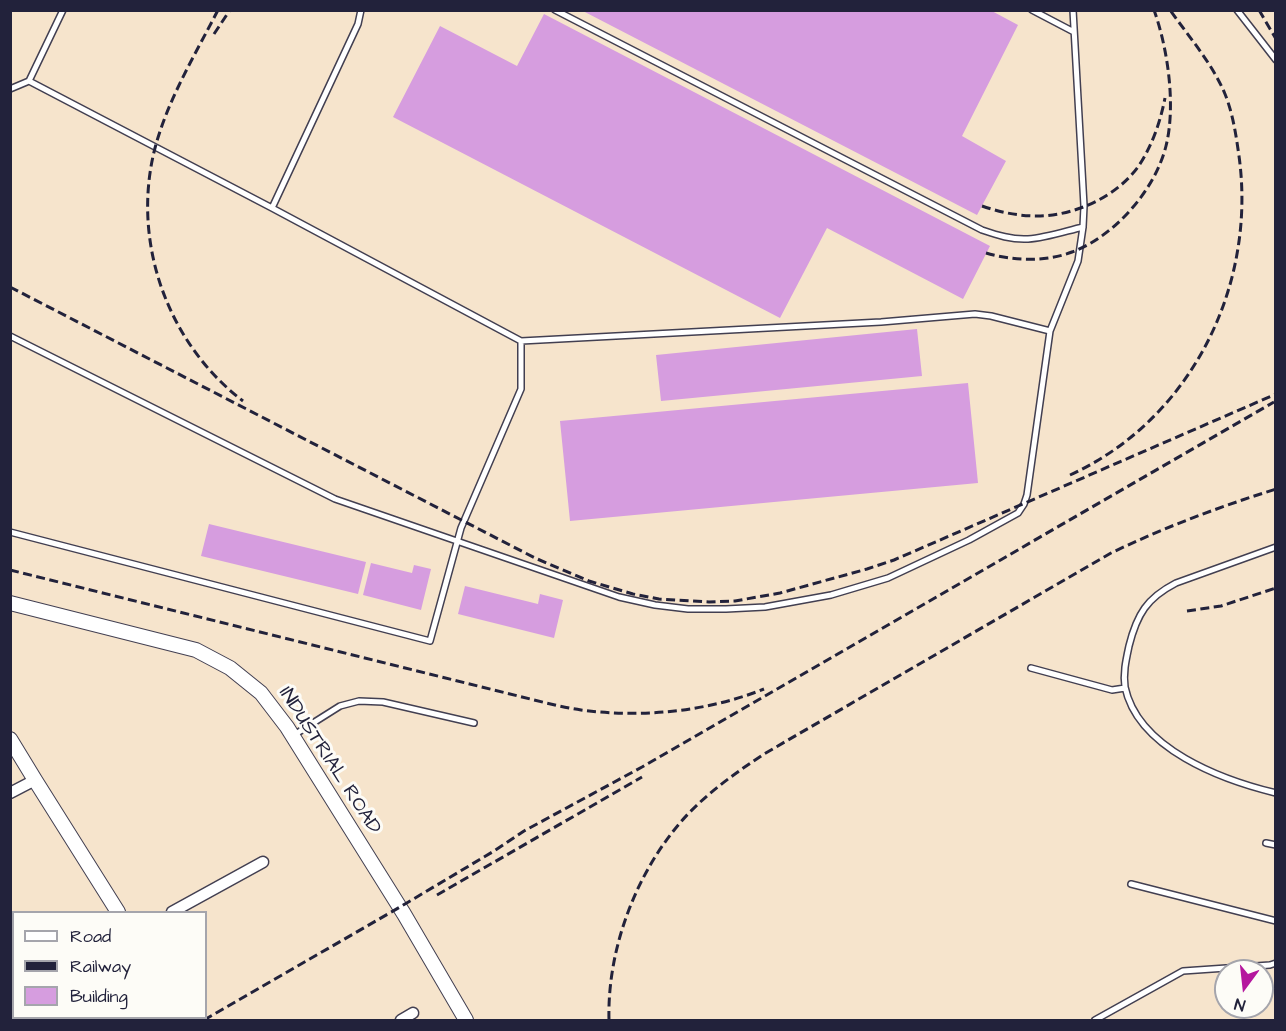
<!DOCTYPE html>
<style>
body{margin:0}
#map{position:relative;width:1286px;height:1031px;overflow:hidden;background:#f6e4cc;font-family:"Architects Daughter",sans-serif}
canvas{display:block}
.frame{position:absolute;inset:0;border:12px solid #22223b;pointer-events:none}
.legend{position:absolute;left:12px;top:911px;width:195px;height:108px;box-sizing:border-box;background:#fdfcf7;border:2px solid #a5a5ac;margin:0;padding:8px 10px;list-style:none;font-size:18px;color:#22223b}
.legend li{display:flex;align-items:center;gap:12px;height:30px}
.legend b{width:30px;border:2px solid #a5a5ac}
.north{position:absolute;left:1214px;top:959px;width:60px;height:60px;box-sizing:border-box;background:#fdfcf7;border:2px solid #a5a5ac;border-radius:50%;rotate:195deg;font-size:16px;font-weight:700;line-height:24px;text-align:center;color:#22223b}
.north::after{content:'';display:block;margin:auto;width:21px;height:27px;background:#b5179e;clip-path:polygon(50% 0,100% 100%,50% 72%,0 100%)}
</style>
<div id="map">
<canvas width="1286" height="1031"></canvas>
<div class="frame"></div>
<ul class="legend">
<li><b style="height:8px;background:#fff"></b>Road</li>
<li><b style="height:8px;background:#22223b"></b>Railway</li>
<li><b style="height:16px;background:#d69ddf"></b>Building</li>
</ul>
<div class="north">N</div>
</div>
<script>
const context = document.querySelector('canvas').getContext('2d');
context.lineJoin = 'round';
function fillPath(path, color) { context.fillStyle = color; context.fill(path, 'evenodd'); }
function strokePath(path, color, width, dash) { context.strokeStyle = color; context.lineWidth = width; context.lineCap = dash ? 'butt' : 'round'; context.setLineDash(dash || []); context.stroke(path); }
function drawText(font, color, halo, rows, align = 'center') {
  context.font = font + ' "Architects Daughter",sans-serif'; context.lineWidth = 6; context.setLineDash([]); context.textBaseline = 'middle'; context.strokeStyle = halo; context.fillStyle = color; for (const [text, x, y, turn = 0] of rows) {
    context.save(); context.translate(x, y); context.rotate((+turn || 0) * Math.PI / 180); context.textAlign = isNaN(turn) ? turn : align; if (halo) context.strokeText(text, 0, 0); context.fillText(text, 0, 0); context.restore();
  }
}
fillPath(new Path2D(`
 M581,10H990L1018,25L962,136L1006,161L977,215Z
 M544,14L990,246L963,299L827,228L780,318L393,117L440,26L517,66Z
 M917,329L922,376L661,401L656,355Z
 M968,383L978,483L570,521L560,421Z
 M209,524L366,562L358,594L201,556Z
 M371,563L412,573L414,565L431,569L421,610L363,595Z
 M465,586L538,604L540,594L563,600L554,638L458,614Z`), '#d69ddf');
const service = new Path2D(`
 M555,10L982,230C997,235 1012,240 1028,239C1046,238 1066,231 1083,227
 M1032,10L1074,32
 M1237,10L1276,60
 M29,81L63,10
 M10,89L29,81L272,208L521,341L881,322L975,314L991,316L1050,331
 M272,208L351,39L358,24L361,10
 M10,336L335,499L619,597L655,605L688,609H726L765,607L831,595L888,578L969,540L1018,513L1024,504L1027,495L1050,331L1078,261L1083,227L1084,206L1073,10
 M10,532L430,641L461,528L521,389V341
 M1276,547L1176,583C1147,598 1137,614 1129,646C1126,660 1123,673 1125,687C1138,749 1222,780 1276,793
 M1031,668L1112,690L1125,688
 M294,735L340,706L359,701L383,702L474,723
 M1266,843L1276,845
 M1131,884L1276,921
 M1095,1020L1183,971L1270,965L1276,963`);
const minor = new Path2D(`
 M10,793L35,780
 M172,912L263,862
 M10,1004L14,1002
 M401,1020L413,1013`);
const tertiary = new Path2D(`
 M10,603L196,650L230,668L261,693L287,727L404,914L466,1020
 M10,739L35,780L118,912
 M181,1018L183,1020`);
strokePath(service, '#423f51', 8);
strokePath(minor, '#423f51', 13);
strokePath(tertiary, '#423f51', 16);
strokePath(service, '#fff', 5);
strokePath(minor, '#fff', 10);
strokePath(tertiary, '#fff', 14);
strokePath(new Path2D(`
 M218,10C195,55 168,99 155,148C131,241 167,343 243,401
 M1259,10L1276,39
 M214,34L230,10
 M982,206C999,212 1018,216 1037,216C1074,216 1116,197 1138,167C1152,146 1160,123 1165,98
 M986,253C1013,261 1046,262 1072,252C1115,236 1155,190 1166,146C1176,106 1168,49 1154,10
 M10,287L535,558L589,581L633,594L659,599L709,602L735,601L780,593L867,569L894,560L1276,394
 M1070,475C1191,420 1257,286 1239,156C1236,135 1233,114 1225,94C1212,63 1189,37 1170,10
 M10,570L518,696C539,701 560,707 581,710C642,718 706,712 764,689
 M1187,611L1221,606L1276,588
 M437,895L642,777
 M204,1020L400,907L494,851L524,831L642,767L1274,402
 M609,1020C607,947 638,867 688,814C711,790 737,772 764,754L1111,553C1165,527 1219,507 1276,489`), '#22223b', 3, [9, 4.5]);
drawText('20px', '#22223b', '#fdfcf7', [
 ["INDUSTRIAL ROAD",329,761,57]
]);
</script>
